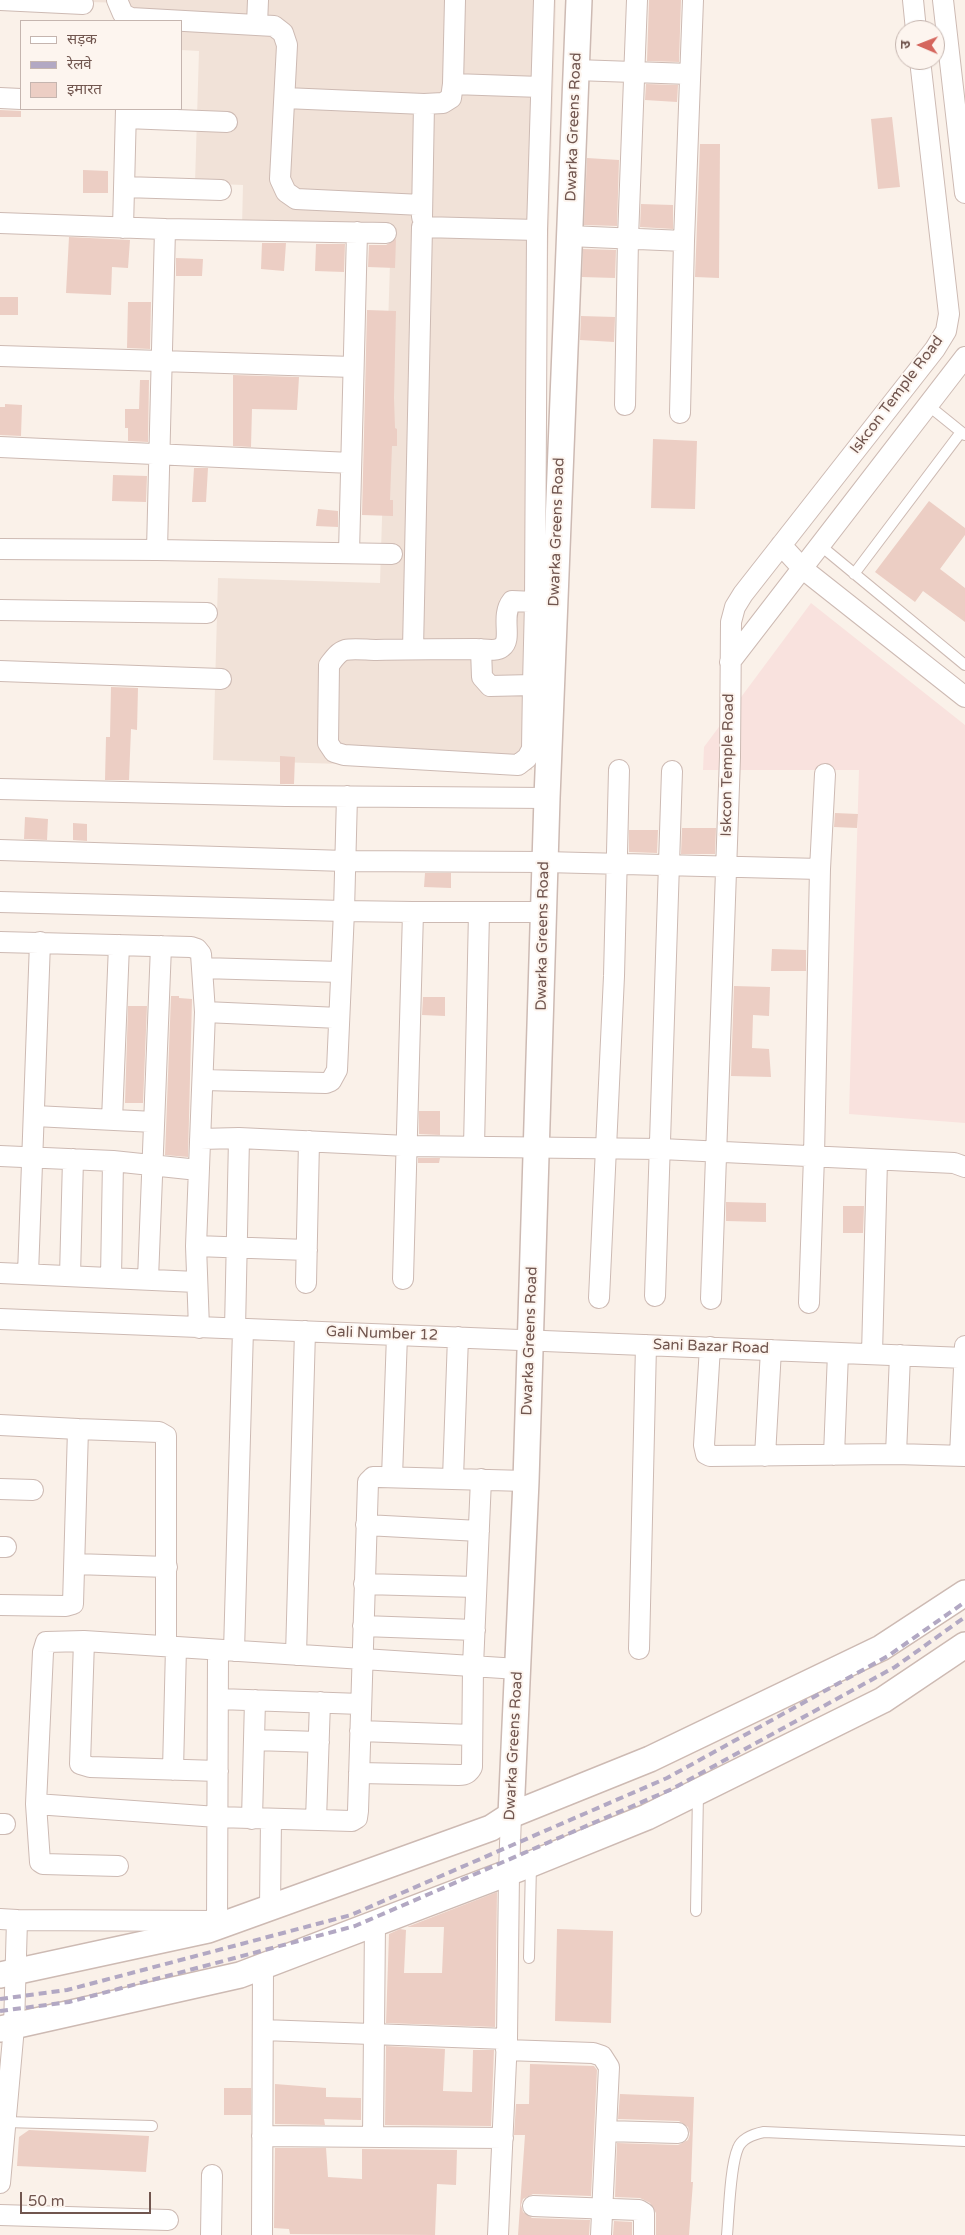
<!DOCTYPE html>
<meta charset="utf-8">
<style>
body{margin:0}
#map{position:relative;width:965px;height:2235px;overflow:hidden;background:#faf1e9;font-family:"Varela Round","Noto Sans Devanagari",sans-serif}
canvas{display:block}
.legend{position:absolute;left:20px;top:20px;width:162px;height:90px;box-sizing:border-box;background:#fdf5ef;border:1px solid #c5b5af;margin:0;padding:6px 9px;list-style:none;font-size:15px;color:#71564f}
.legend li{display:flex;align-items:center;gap:10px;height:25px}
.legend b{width:25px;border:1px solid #c5b5af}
.north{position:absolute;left:895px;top:20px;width:50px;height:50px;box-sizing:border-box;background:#fdf5ef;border:1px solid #c5b5af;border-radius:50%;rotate:271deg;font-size:14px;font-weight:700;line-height:20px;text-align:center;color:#71564f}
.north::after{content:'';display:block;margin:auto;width:18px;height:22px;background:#d5665d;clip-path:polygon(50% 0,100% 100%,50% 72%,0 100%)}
.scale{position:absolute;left:20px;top:2192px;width:131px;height:22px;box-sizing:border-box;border:2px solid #71564f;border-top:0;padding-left:6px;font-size:15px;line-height:18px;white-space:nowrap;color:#71564f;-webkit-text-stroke:4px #fdf5ef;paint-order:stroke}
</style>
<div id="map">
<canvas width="965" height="2235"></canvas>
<ul class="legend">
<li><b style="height:6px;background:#fff"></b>सड़क</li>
<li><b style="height:6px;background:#b2a8c3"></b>रेलवे</li>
<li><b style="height:14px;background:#eccec4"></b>इमारत</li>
</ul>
<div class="north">उ</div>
<div class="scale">50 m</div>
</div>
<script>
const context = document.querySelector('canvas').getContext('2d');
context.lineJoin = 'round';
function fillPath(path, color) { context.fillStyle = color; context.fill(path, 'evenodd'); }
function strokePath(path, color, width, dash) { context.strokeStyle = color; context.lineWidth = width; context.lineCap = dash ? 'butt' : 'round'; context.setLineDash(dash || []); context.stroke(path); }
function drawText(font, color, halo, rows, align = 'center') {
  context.font = font + ' "Varela Round",sans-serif'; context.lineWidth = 4; context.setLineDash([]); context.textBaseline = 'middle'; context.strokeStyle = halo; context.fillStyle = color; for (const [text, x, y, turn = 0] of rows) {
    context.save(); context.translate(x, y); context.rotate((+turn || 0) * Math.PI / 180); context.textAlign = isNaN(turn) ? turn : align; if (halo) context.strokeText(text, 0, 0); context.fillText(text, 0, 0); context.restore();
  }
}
fillPath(new Path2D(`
 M88,0H556L532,770L213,760L218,578L380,583L391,231L242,226L243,185L195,183L199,51L181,50V21H128V3L88,2Z`), '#f1e2d8');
fillPath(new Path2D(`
 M811,603L965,725V1123L849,1114L859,770H703L704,747Z`), '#f9e2de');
fillPath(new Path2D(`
 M649,0H681L679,62L647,61Z
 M646,84L678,85L677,102L645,100Z
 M0,110L21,111V117H0Z
 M892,117L900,187L878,189L871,119Z
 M700,144H720L719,278L695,277Z
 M587,158L619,160L617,226L584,225Z
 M83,170L108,171V193H83Z
 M641,204L673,205V229L640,227Z
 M69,237L130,240L128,268L112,267L111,295L66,293Z
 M396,239L395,268L368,267L369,245H386Z
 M262,243H286L284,271L261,269Z
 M316,244H345L344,272L315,271Z
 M583,249L616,250L615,278L582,277Z
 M176,258L203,259L202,276H176Z
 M0,297H18V315H0Z
 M128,302H151L150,349L127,348Z
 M367,310L396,311L394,398L395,428L397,429V446H392L390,500H393V516L362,515Z
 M581,316L615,317L614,342L580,340Z
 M233,375L299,377L297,410L252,409L251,447L233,446Z
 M140,380H149L148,442L128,441V428H125V409H139Z
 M5,404L22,405L21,436L0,435V407H5Z
 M653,439L697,441L695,509L651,508Z
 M194,468H208L206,502H192Z
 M113,475L147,476L146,502L112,501Z
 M929,501L965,528V535L940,569L965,588V622L923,591L915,602L875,572Z
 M318,509L338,511V527L316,526Z
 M111,687L138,688L137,730L131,729L129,780H105L106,737H110Z
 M280,756L295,757L294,784H280Z
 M835,813L858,814L857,828L834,827Z
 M25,817L48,819L47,840L24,839Z
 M73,823L87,824V841L73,840Z
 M682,828H716L715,854H681Z
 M629,830H658L657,853L629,852Z
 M425,873H451V888L424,887Z
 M772,949L806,950V971H771Z
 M734,986L770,987L769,1016L753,1015L752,1048L769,1049L771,1077L731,1076Z
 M171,996H179V998L192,999L188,1157L165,1155Z
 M423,997H445V1016L422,1015Z
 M128,1006H147L143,1103H125Z
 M419,1111H440V1135L419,1134Z
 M418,1158H440L439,1163H418Z
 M726,1202L766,1203V1222L726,1221Z
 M843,1206H864L863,1233H843Z
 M497,1892L495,2027L386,2023L389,1934L400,1929L406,1930L404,1973H442L444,1927H407Z
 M557,1929L613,1931L611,2023L555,2021Z
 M386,2046L445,2049L443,2091L472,2092L473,2050H494L491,2126L385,2125Z
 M530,2064L594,2066L597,2070L591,2196L533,2194L523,2199L521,2205L523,2212L532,2218L590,2220L589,2235H518L525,2135H514L516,2104H529Z
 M275,2084L326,2088V2097L361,2098V2120L324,2119L325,2125L275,2124Z
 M224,2088H251V2115H224Z
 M620,2094L694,2097L691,2182H693L689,2235H656V2213L650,2203L640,2198L615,2197L617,2143L678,2145L688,2140L690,2134L688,2127L679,2121L618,2119Z
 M29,2130L149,2136L146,2172L17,2166L19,2137Z
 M275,2148H326L328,2177L362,2179V2149L457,2150L456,2185L437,2184L435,2235L290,2234L289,2229L274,2228Z
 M614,2221L632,2222V2235H613Z`), '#eccec4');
const service = new Path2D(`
 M929,406L965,435
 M821,546L965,665
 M854,574L961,432
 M696,1911L698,1792
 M529,1958L531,1864
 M5,2122L152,2126
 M727,2235C729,2213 730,2166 738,2148C742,2138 754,2134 764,2132L965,2141`);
const minor = new Path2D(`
 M0,0L83,4
 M117,0L123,14L131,18L274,26L283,33L287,45L280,179L286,192L296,199L422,205
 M913,0L916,30
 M943,0L965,193
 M257,25L258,0
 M576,70L690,74
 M453,84L541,87
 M0,98L21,99
 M285,98L424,104L443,103L451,98L453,84L455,0
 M126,118L227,122
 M124,187L221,190
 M422,217L424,104
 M0,223L165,229L157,550L0,549
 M123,228L126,109
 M165,229L386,233
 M569,236L684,241
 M0,356L353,367
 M625,405L628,238L637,0
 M680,413L684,241L693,0
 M0,447L351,463
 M781,545L803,569L965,697
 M157,550L392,554
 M349,553L357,232
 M0,610L207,613
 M413,649L422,227L537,230L544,0
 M481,649L482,677L490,686L533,685L532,749L527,758L518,765L344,755L334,752L328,743L329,665C333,660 338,652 345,650C354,648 367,650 376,650C409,649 443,649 476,649C484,649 496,652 502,647C513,639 500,616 512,601L535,602L537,230
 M730,662L965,357
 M0,671L221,679
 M533,685L535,602
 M0,789L286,796L547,798
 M347,796L344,911L413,912L403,1279
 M0,850L345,861L545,862L820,869L814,1156L809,1303
 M820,869L825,774
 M0,902L344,911L337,1070L331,1081L326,1083L203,1080
 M413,912H544
 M0,942L191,947L197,949L201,954L205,1012L196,1246L199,1328
 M202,968L341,972
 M205,1012L339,1018
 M35,1116L154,1122
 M112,1120L119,945
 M200,1139L239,1138L407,1146L661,1149L954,1163L965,1167
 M474,1147L479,912
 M0,1156L113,1161L198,1170
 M196,1246L307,1250
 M0,1273L196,1282
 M28,1274L40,942
 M70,1276L73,1159
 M111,1278L113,1161
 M148,1279L161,946
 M306,1283L309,1141
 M655,1296L672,771
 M599,1298L614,976L619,770
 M711,1299L730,757L731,622L735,607L743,594L935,349L946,331L949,314L920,60
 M0,1319L965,1358
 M235,1329L239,1138
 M710,1347L704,1445L706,1454L710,1456L896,1454L965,1456
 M872,1354L877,1160
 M0,1425L78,1429L73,1604L66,1606L0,1605
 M78,1429L159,1432L166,1436V1646
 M896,1454L900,1355
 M834,1455L838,1353
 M765,1456L771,1350
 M960,1456L965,1346
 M392,1477L397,1335
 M453,1478L458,1337
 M0,1489L33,1490
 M366,1525L479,1531
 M0,1547H6
 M75,1564L167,1567
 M364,1584L476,1587
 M363,1626L475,1630
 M84,1641L80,1764L90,1767L218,1771
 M639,1649L646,1345
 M234,1651L243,1329
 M296,1655L305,1331
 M219,1699L361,1704
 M360,1731L472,1735
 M254,1740L319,1742
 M173,1770L176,1647
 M359,1773L459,1775C466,1775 469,1773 472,1767L473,1666L481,1479
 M36,1804L217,1817L352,1821L357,1818L358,1811L368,1482L373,1477H379L526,1481
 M252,1819L255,1700
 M316,1820L320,1702
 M0,1824H5
 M118,1866L43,1864L40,1862L36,1804L43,1652L46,1642L84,1641L518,1669
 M270,1907L271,1819
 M0,1919L17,1920L14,2027L0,2183
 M17,1920L217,1921
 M217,1927L218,1650
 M263,2030L507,2039
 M506,2050L593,2053L602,2056L609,2067L601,2235
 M606,2131L678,2133
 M262,2136L503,2138
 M373,2137L375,1923
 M533,2206L639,2210L644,2213V2235
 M0,2215L168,2220
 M211,2235L212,2175
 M262,2235L263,1966
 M498,2235L507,2039L509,1873L511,1815`);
const tertiary = new Path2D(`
 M511,1815L526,1481L547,798L579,0
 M0,1975L208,1930L491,1828L511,1815L650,1759L881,1648L965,1593
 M0,2029L240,1975L531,1864L647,1817L883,1700L965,1645`);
strokePath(service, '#cdbab3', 12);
strokePath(minor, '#cdbab3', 22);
strokePath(tertiary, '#cdbab3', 28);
strokePath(service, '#fff', 10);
strokePath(minor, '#fff', 20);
strokePath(tertiary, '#fff', 25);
strokePath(new Path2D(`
 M0,1999L67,1990L351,1915L667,1778L888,1656L965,1602
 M0,2011L69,2002L355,1926L672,1789L895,1667L965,1617`), '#b2a8c3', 4, [8, 5]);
drawText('15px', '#71564f', '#fdf5ef', [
 ["Dwarka Greens Road",574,127,-88],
 ["Iskcon Temple Road",897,395,-53],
 ["Dwarka Greens Road",557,532,-88],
 ["Iskcon Temple Road",728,765,-89],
 ["Dwarka Greens Road",543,936,-89],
 ["Gali Number 12",382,1334,2],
 ["Dwarka Greens Road",530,1341,-88],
 ["Sani Bazar Road",711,1347,2],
 ["Dwarka Greens Road",514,1746,-87]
]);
</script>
